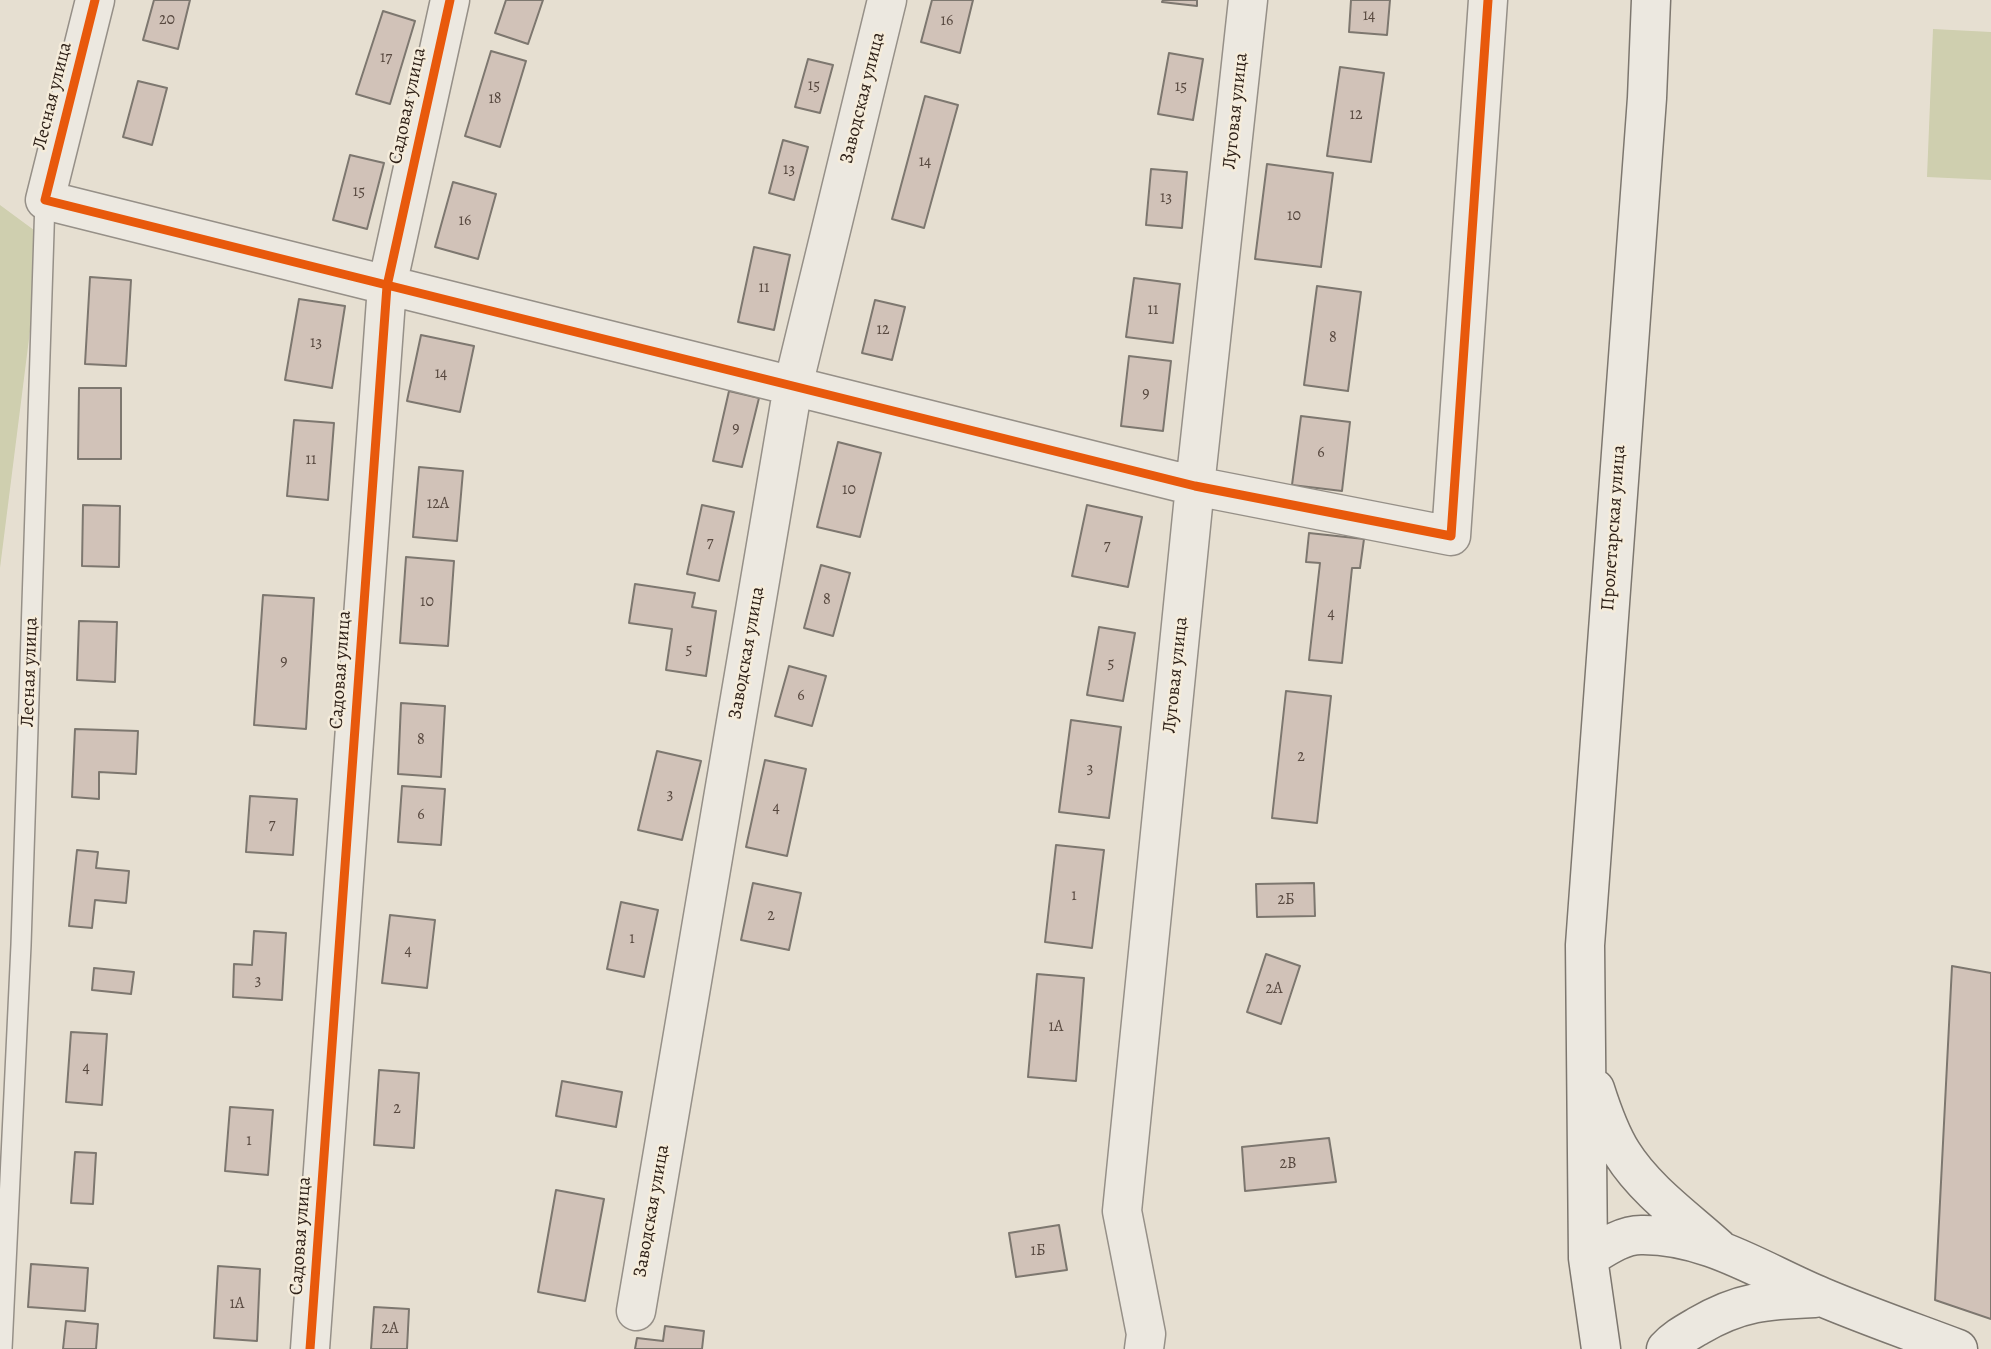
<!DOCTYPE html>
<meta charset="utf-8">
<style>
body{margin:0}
canvas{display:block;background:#e6dfd1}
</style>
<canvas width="1991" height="1349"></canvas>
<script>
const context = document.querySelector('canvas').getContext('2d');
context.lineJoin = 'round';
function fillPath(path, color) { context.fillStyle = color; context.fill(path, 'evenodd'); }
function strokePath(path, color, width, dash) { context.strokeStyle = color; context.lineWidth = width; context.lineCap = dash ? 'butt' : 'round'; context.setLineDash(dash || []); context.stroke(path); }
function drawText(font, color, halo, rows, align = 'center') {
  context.font = font + ' Alegreya,serif'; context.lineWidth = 5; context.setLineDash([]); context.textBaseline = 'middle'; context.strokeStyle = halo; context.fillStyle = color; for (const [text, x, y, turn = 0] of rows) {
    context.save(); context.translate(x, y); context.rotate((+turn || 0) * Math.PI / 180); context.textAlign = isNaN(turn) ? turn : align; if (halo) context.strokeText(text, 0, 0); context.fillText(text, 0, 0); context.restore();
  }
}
fillPath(new Path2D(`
 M1933,29L1991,32V180L1927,177Z
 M0,205L42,236L0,568Z`), '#cfcfaf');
const building = new Path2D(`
 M154,0H190L178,49L143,40Z
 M506,0H543L528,44L495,33Z
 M932,0H973L960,53L921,42Z
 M1163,0H1197V6L1162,2Z
 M1351,0H1390L1387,35L1349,32Z
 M383,11L415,21L390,104L356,94Z
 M491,51L526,61L500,147L465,136Z
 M1169,53L1203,59L1193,120L1158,114Z
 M808,59L833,65L820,113L795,107Z
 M1340,67L1384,73L1371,162L1327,156Z
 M138,81L167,88L152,145L123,137Z
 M925,96L958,105L924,228L892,219Z
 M783,140L808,147L794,200L769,193Z
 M350,155L384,163L367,229L333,220Z
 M1267,164L1333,173L1321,267L1255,259Z
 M1151,169L1187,172L1182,228L1146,225Z
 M453,182L496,194L478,259L435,247Z
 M754,247L790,255L774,330L738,322Z
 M90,277L131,280L126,366L85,364Z
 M1134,278L1180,284L1173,343L1126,337Z
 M1317,286L1361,292L1348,391L1304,385Z
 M299,299L345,306L332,388L285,380Z
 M875,300L905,307L892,360L862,353Z
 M421,335L474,346L460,412L407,401Z
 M1129,356L1171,361L1163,431L1121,426Z
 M79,388H121V459H78Z
 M729,391L759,398L742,467L713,461Z
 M1301,416L1350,422L1342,491L1292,485Z
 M294,420L334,423L328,500L287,496Z
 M838,442L881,453L860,537L817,527Z
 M419,467L463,471L457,541L413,537Z
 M83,505L120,506L119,567L82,566Z
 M702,505L734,512L719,581L687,574Z
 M1087,505L1142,517L1128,587L1072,576Z
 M1309,533L1364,539L1360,568H1352L1342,663L1309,660L1320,563L1306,562Z
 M406,557L454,561L448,646L400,643Z
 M821,565L850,573L833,636L804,628Z
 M635,584L695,593L692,607L716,611L706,676L666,670L672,629L629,623Z
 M263,595L314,598L306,729L254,725Z
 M79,621L117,622L115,682L77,680Z
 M1099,627L1135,633L1123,701L1087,695Z
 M789,666L826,676L812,726L775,716Z
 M1286,691L1331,696L1317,823L1272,818Z
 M401,703L445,706L441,777L398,774Z
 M1071,720L1121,727L1109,818L1059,812Z
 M75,729L138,731L136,774L99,772V799L72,797Z
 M657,751L701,761L682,840L638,830Z
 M765,760L806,769L787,856L746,847Z
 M402,786L445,789L441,845L398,842Z
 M250,796L297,799L293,855L246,852Z
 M1056,845L1104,850L1092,948L1045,942Z
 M77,850L98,852L96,868L129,871L126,903L95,900L92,928L69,926Z
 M753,883L801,893L789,950L741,940Z
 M1314,883L1315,916L1257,917L1256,884Z
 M621,902L658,910L644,977L607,969Z
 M390,915L435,920L427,988L382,983Z
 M254,931L286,933L282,1000L233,997L234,964L252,965Z
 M1266,954L1300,966L1281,1024L1247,1012Z
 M1952,966L1991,973V1319L1935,1300Z
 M94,968L134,972L131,994L92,990Z
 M1037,974L1084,978L1076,1081L1028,1077Z
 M71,1032L107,1034L102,1105L66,1102Z
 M379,1070L419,1073L414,1148L374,1145Z
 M562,1081L622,1092L616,1127L556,1116Z
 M230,1107L273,1110L268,1175L225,1171Z
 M1329,1138L1336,1182L1245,1191L1242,1147Z
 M75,1152L96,1153L93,1204L71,1203Z
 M556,1190L604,1199L585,1301L538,1292Z
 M1059,1225L1067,1270L1016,1277L1009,1233Z
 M31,1264L88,1268L85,1311L28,1307Z
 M218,1266L260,1269L257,1341L214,1338Z
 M374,1307L409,1309L407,1349H371Z
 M66,1321L98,1324L96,1349H63Z
 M665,1326L704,1331L702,1349H635L637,1338L663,1341Z`);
fillPath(building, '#d1c2b8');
strokePath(building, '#7d776f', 2);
const lane = new Path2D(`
 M2,1349L21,945L45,200`);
const street = new Path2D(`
 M95,0L45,200L1195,486L1451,536L1488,0
 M636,1311L793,386L887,0
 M310,1349L387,286L450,0
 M1144,1349L1146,1334L1122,1211L1195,486L1248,0`);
const secondary = new Path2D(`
 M1595,1089C1602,1111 1610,1134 1622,1153C1645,1190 1686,1219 1718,1248
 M1588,1258C1604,1248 1622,1235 1641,1235C1707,1234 1764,1273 1822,1297C1867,1316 1913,1332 1958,1349
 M1601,1349L1588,1258L1585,945L1647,98L1651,0
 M1666,1349C1675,1339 1686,1333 1698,1326C1741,1301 1767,1300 1815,1298`);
strokePath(lane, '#969088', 22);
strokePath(street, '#969088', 41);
strokePath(secondary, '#7d776f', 41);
strokePath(lane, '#ece8e0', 19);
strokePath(street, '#ece8e0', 38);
strokePath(secondary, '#ece8e0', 38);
strokePath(new Path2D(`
 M95,0L45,200L1195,486L1451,536L1488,0
 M310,1349L387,286L450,0`), '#e8590c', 9);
drawText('16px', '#57483f', null, [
 ["14",1369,16],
 ["20",167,20],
 ["16",947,21],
 ["17",386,58],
 ["15",814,86],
 ["15",1181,87],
 ["18",495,99],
 ["12",1356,115],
 ["14",925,162],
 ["13",789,170],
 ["15",359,192],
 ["13",1166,198],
 ["10",1294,216],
 ["16",465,221],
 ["11",764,288],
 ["11",1153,310],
 ["12",883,330],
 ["8",1333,338],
 ["13",316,343],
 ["14",441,374],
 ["9",1146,394],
 ["9",736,429],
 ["6",1321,453],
 ["11",311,460],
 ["10",849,490],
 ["12А",438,504],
 ["7",710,543],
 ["7",1107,546],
 ["8",827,600],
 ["10",427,602],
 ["4",1331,614],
 ["5",689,650],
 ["9",284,662],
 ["5",1111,664],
 ["6",801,696],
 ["8",421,740],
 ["2",1301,757],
 ["3",1090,769],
 ["3",670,795],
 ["4",776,808],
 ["6",421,815],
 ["7",272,825],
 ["1",1074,896],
 ["2Б",1286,900],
 ["2",771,916],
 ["1",632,939],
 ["4",408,951],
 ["3",258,981],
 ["2А",1274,989],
 ["1А",1056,1027],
 ["4",86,1068],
 ["2",397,1109],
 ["1",249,1141],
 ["2В",1288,1164],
 ["1Б",1038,1251],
 ["1А",237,1304],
 ["2А",390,1329]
]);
drawText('19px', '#2e2017', '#f5ecdb', [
 ["Лесная улица",53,96,-76],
 ["Заводская улица",863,98,-76],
 ["Садовая улица",408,106,-78],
 ["Луговая улица",1236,111,-84],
 ["Пролетарская улица",1614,528,-86],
 ["Заводская улица",747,653,-80],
 ["Садовая улица",341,670,-86],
 ["Лесная улица",30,672,-88],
 ["Луговая улица",1176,675,-84],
 ["Заводская улица",652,1211,-80],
 ["Садовая улица",301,1236,-86]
]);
</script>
